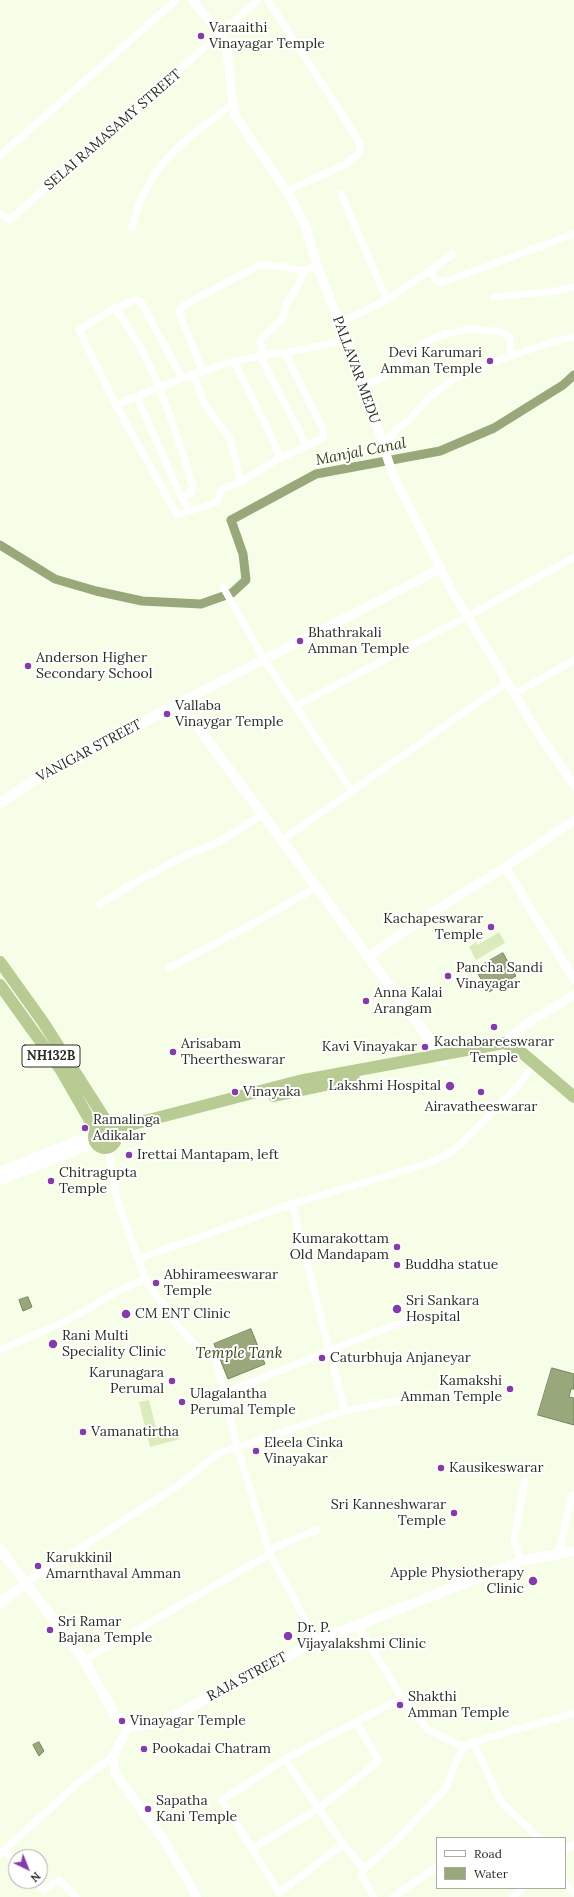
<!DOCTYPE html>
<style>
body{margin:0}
#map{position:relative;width:574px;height:1897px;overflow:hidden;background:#f6fee8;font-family:Lora,serif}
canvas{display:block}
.legend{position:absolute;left:436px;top:1837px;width:130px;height:52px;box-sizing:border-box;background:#fff;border:1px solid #aaaba6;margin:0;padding:5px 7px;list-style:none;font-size:12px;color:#2a2e21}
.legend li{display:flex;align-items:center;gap:8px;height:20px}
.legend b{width:20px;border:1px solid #aaaba6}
.north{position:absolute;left:8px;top:1849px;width:40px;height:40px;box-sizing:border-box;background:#fff;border:1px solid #aaaba6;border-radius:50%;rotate:137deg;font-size:11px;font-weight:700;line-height:16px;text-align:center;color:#2a2e21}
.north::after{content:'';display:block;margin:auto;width:14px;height:18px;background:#853bad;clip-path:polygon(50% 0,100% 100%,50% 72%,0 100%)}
</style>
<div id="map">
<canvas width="574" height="1897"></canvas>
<ul class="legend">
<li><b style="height:5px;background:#fff"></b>Road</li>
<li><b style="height:11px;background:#98a87a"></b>Water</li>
</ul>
<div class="north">N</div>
</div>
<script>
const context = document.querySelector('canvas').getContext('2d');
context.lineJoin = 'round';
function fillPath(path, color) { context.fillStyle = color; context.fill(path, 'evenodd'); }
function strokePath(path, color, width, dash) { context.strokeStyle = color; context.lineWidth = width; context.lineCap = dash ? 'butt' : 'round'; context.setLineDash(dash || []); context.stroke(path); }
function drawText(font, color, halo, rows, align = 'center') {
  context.font = font + ' Lora,serif'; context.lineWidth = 4; context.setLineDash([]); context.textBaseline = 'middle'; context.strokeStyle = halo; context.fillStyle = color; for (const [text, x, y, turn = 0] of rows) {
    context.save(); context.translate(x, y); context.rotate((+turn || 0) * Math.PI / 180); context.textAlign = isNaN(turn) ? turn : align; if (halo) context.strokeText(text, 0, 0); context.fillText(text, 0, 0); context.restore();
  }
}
fillPath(new Path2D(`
 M499,932L505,943L476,960L469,947L476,942L478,945Z
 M149,1400L158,1436L178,1431L180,1439L150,1447L139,1402Z`), '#dbebbc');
const water = new Path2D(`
 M503,953L516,976L489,992L475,969Z
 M28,1297L32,1307L23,1311L19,1300Z
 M251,1329L265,1364L228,1379L214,1344Z
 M552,1368L574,1374V1389H571L569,1397L574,1398V1425L538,1415Z
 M39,1742L44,1751L39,1756L33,1745Z`);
fillPath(water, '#98a87a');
strokePath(water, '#77835f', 1);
strokePath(new Path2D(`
 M0,545L55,579L96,591L142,601L201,604L232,593L246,580L243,554L231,520L316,474L440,451L494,428L563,385L574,375`), '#98a87a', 9);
strokePath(new Path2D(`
 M268,0L359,141L360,152L344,165L287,191
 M0,156L176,0
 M0,214L9,220L12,218L258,0
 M132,228C146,165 185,140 233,104
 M429,271L436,280L441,283L574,234
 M494,297L557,291L574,287
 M387,300L453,254
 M115,308C155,360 174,426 193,487L191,493L181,497
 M339,323L387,300L341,194
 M285,353L323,429V438L307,446
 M264,355L260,342L262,338L282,319L287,303L296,289L304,271
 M260,356L307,446L280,458L241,482L222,489L217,502L177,515L116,405C155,389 194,372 236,361C273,352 310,351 346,339
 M234,362L268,429L280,458
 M203,372L180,315V309L184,305L260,265L279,266L304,271L317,265
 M193,375L205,405L230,439L241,482
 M363,385L383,378L410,352L429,340L446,334L470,329L503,332L510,338L511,356
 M137,397L181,497L189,510
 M116,405L79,330L115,308L135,300L141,302L182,378
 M384,445L394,432L408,421L429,398L451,381L470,370L552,342L574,337
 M223,587L264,659L352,791
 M514,694L574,660
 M296,706L468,616L574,557
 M282,840L506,683
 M99,905L132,884L184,856L217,843L263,814
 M169,968L247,927L317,887
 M108,1147L117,1199L145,1279
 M292,1204L345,1411
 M138,1259L292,1204L427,1164L451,1152L462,1143L518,1086L531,1068
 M0,1350L66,1321L124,1288L145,1279L176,1324L202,1352L214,1351L237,1447L270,1554L317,1641
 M225,1393L391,1326L455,1311
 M269,1550L317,1530
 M559,1553L572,1495
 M521,1561L514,1540L525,1481
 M27,1582L176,1487L219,1453L345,1411L449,1391
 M358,1625L402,1698L428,1730L464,1747
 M84,1660L270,1554
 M473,1742L501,1802L539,1838
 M285,1759L343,1844
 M253,1848L318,1809L379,1761L356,1722
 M4,1851L16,1863
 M565,1851L574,1844
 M0,1854L78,1783L113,1756
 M364,1869L397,1840L446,1788L455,1764L464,1747L473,1742L574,1713
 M34,1881L44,1890L59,1880L76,1897
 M565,1884L574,1893
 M374,1897L361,1875L364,1869L343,1844L279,1893L222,1800L285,1759L402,1698
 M393,1897L437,1867
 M513,1897L523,1888`), '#fff', 7);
strokePath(new Path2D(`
 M192,0L221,34L226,47L230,74L232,98L235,116L287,191L305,225L317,265L363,385L393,475L452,591L535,728L574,785
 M180,703C266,657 355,615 441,568
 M505,867L574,820
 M368,957L433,912L505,867L574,979
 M501,1050C508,1032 556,1006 574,995
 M128,1727L113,1756L115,1773L165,1842L197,1897`), '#fff', 9);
strokePath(new Path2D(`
 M0,803L38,778L180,703L441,1055L443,1061
 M0,1172L85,1138
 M0,1180L96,1142
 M0,1549L84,1660L115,1715L128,1727L160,1723L317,1641L521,1561L574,1551
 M0,1603L27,1582`), '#fff', 10);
strokePath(new Path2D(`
 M0,962L43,1022L110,1127
 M0,985L61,1070L96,1131
 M274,1096L354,1079
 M94 1137a11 11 0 1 1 22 0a11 11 0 1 1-22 0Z
 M114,1129L299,1081L504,1043L520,1051L574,1097`), '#b8cb92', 12);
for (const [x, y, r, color] of [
 [201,36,4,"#853bad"],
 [490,361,4,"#853bad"],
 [300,641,4,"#853bad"],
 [28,666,4,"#853bad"],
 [167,714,4,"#853bad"],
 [491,927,4,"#853bad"],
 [448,976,4,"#853bad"],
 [366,1001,4,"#853bad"],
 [494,1027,4,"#853bad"],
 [425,1047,4,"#853bad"],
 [173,1052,4,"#853bad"],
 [450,1086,5,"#853bad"],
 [235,1092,4,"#853bad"],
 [481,1092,4,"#853bad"],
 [85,1128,4,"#853bad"],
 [129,1155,4,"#853bad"],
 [51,1181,4,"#853bad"],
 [397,1247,4,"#853bad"],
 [397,1265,4,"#853bad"],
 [156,1283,4,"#853bad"],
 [397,1309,5,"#853bad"],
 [126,1314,5,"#853bad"],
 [53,1344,5,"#853bad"],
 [322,1358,4,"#853bad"],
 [172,1381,4,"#853bad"],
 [510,1389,4,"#853bad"],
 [182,1402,4,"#853bad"],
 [83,1432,4,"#853bad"],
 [256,1451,4,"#853bad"],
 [441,1468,4,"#853bad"],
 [454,1513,4,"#853bad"],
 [38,1566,4,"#853bad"],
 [533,1581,5,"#853bad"],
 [50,1630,4,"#853bad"],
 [288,1636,5,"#853bad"],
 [400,1705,4,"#853bad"],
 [122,1721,4,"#853bad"],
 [144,1749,4,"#853bad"],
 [148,1809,4,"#853bad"]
]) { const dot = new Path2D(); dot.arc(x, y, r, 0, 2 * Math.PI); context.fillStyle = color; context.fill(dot); strokePath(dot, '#fff', 1.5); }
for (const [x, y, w] of [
 [51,1056,58]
]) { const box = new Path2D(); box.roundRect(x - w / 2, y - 11, w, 22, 3); context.fillStyle = '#fff'; context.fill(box); strokePath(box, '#2a2e21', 1); }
drawText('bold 13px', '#2a2e21', null, [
 ["NH132B",51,1056]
]);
drawText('14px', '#2a2e21', '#fff', [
 ["Varaaithi",209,28],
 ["Vinayagar Temple",209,44],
 ["Devi Karumari",482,353,"right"],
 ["Amman Temple",482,369,"right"],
 ["Bhathrakali",308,633],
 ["Amman Temple",308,649],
 ["Anderson Higher",36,658],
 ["Secondary School",36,674],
 ["Vallaba",175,706],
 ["Vinaygar Temple",175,722],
 ["Kachapeswarar",483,919,"right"],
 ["Temple",483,935,"right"],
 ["Pancha Sandi",456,968],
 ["Vinayagar",456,984],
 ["Anna Kalai",374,993],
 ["Arangam",374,1009],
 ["Kachabareeswarar",494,1042,"center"],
 ["Temple",494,1058,"center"],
 ["Arisabam",181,1044],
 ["Theertheswarar",181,1060],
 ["Kavi Vinayakar",417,1047,"right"],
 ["Lakshmi Hospital",441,1086,"right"],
 ["Vinayaka",243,1092],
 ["Airavatheeswarar",481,1107,"center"],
 ["Ramalinga",93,1120],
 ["Adikalar",93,1136],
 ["Irettai Mantapam, left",137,1155],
 ["Chitragupta",59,1173],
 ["Temple",59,1189],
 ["Kumarakottam",389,1239,"right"],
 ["Old Mandapam",389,1255,"right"],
 ["Buddha statue",405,1265],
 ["Abhirameeswarar",164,1275],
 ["Temple",164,1291],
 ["Sri Sankara",406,1301],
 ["Hospital",406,1317],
 ["CM ENT Clinic",135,1314],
 ["Rani Multi",62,1336],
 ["Speciality Clinic",62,1352],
 ["Caturbhuja Anjaneyar",330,1358],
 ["Karunagara",164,1373,"right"],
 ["Perumal",164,1389,"right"],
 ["Kamakshi",502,1381,"right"],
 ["Amman Temple",502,1397,"right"],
 ["Ulagalantha",190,1394],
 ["Perumal Temple",190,1410],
 ["Vamanatirtha",91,1432],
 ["Eleela Cinka",264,1443],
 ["Vinayakar",264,1459],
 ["Kausikeswarar",449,1468],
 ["Sri Kanneshwarar",446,1505,"right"],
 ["Temple",446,1521,"right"],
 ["Karukkinil",46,1558],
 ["Amarnthaval Amman",46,1574],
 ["Apple Physiotherapy",524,1573,"right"],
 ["Clinic",524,1589,"right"],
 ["Sri Ramar",58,1622],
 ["Bajana Temple",58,1638],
 ["Dr. P.",297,1628],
 ["Vijayalakshmi Clinic",297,1644],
 ["Shakthi",408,1697],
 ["Amman Temple",408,1713],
 ["Vinayagar Temple",130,1721],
 ["Pookadai Chatram",152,1749],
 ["Sapatha",156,1801],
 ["Kani Temple",156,1817]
], 'left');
drawText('14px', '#2a2e21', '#fff', [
 ["SELAI RAMASAMY STREET",113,130,-41],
 ["PALLAVAR MEDU",356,370,70],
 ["VANIGAR STREET",89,751,-28],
 ["RAJA STREET",247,1677,-28]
]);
drawText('italic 15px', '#374611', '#fff', [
 ["Manjal Canal",361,452,-11],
 ["Temple Tank",239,1354]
]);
</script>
